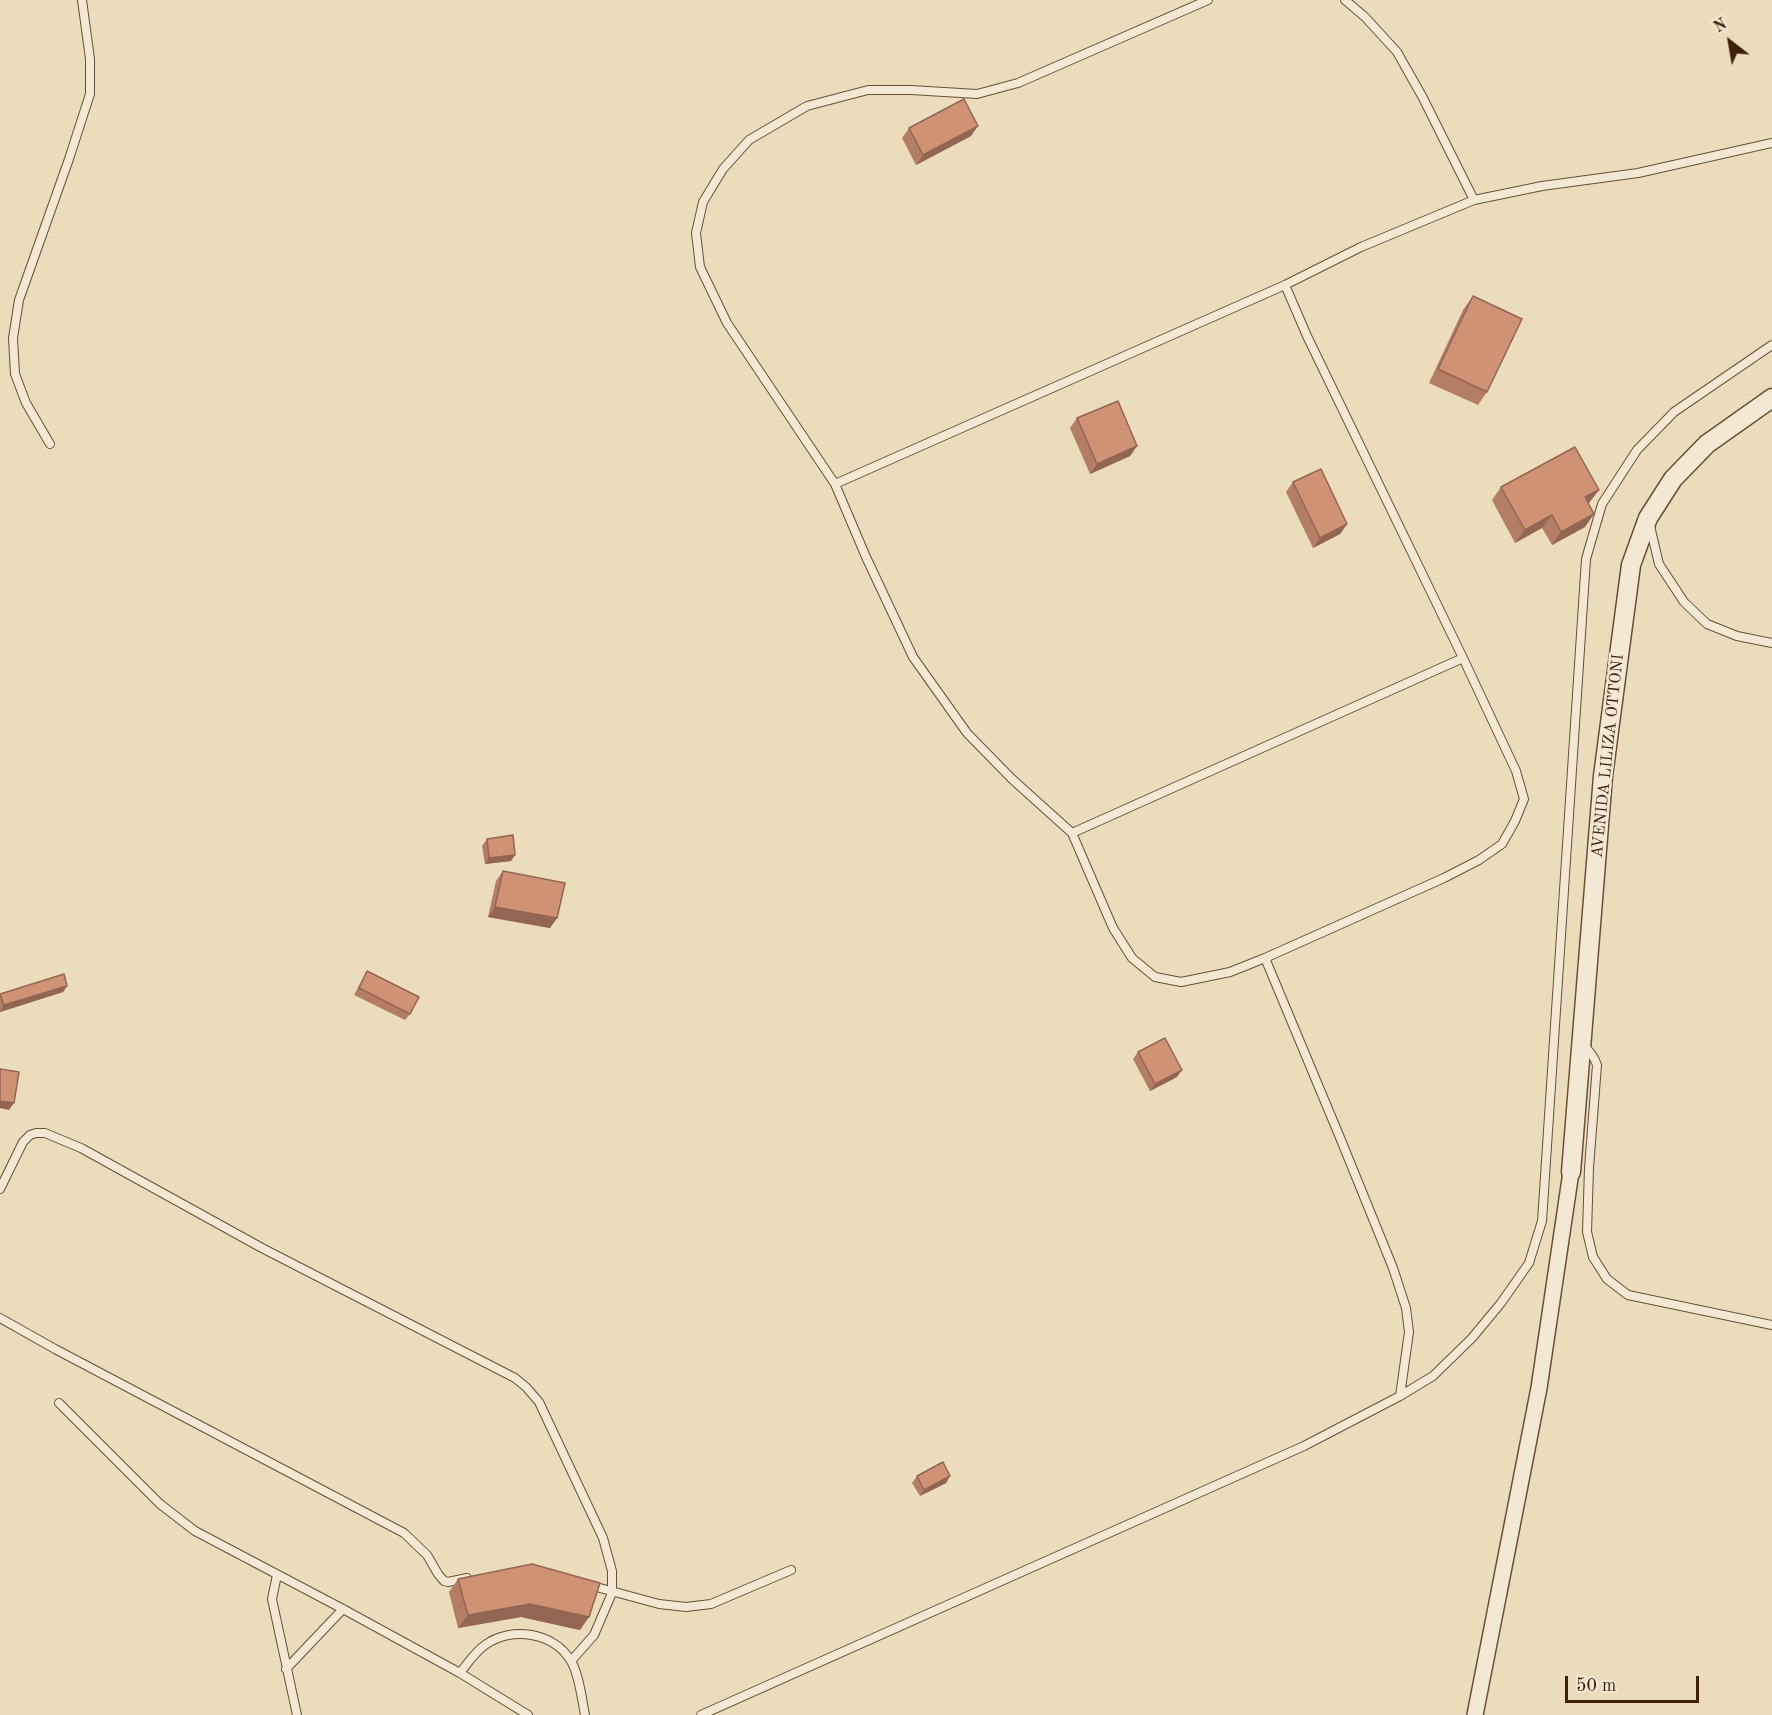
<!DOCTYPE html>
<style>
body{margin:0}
#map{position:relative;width:1772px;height:1715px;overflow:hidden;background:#ebdcbb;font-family:"Old Standard TT",serif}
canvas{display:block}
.north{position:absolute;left:1700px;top:12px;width:60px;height:60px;-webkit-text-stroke:4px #f2e8d3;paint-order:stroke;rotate:329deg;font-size:16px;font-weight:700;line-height:24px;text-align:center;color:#3e200a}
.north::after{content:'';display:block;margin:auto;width:21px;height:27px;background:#3e200a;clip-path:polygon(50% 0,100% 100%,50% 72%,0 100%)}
.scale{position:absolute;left:1565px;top:1676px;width:134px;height:27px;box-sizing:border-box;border:3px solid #3e200a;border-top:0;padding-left:8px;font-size:18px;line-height:21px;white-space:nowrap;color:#3e200a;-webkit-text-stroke:4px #f2e8d3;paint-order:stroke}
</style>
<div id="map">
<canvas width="1772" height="1715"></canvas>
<div class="north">N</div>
<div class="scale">50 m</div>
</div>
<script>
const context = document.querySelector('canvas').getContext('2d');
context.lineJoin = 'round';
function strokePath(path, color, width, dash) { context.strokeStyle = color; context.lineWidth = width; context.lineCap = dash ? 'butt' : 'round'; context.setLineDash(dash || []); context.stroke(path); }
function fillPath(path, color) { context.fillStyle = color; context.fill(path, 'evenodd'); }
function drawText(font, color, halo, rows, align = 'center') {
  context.font = font + ' "Old Standard TT",serif'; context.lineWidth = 5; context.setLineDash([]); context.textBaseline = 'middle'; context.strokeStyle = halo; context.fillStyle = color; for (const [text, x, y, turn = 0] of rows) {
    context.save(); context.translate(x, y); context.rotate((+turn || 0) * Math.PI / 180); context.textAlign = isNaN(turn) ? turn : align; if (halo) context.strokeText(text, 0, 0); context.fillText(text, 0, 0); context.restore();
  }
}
const service = new Path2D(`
 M1208,0L1018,83L977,94L911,90H868L807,106L749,140L723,169L703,202L696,233L700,267L727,323L835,484L866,557L913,657L967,733L1012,779L1072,833L1113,928L1132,958L1155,977L1181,982L1230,972L1265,958L1444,878L1479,860L1502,844L1515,821L1524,799L1516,771L1463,658L1307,336L1285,285
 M1345,0L1365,17L1397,52L1423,98L1474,200
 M50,444L26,403L15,374L13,338L19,300L69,159L90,94V59L82,0
 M835,484L1285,285L1361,247L1474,200L1542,186L1638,173L1772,143
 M1650,526L1659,564L1684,602L1707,624L1737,636L1772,643
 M1072,833L1463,658
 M1265,958L1341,1140L1393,1268L1406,1308L1409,1332L1400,1396
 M1583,1045C1590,1051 1594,1056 1597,1065L1589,1168L1587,1232L1593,1257L1607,1279L1628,1295L1772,1325
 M0,1189L23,1142L30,1135L36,1133H45L81,1148L262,1248L515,1378L526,1387L539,1402L603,1538L612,1571V1593L594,1635L571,1661
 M0,1318L55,1349L404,1533L427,1555L438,1574L444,1581L448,1582L467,1578
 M59,1403L160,1504L195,1531L343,1609L460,1673L528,1715
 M277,1575L272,1599L297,1715
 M589,1585L659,1604L686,1607L711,1604L791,1570
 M286,1669L343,1609
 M460,1673C467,1664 475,1652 485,1645C511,1626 554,1632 571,1661C579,1674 582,1700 585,1715
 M701,1715L1304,1446L1400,1396L1433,1376L1472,1338L1501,1303L1529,1263L1542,1221L1586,559L1602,504L1637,450L1674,412L1772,345`);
const minor = new Path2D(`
 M1475,1715L1539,1388L1571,1172`);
const tertiary = new Path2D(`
 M1571,1172L1603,776L1631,565L1648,518L1673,479L1707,444L1772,398`);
strokePath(service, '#694f36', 10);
strokePath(minor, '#694f36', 18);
strokePath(tertiary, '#694f36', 21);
strokePath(service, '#f2e8d3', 8);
strokePath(minor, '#f2e8d3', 15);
strokePath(tertiary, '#f2e8d3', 18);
fillPath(new Path2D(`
 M909,128L971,136L916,165L902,138Z
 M1473,296L1487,392L1478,405L1429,383L1463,310Z
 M1077,418L1137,446L1130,456L1090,474L1070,428Z
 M1293,482L1347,524L1340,534L1313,548L1286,492Z
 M1501,487L1589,503L1588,504L1585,527L1552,545L1542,528L1515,543L1492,500Z
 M487,839L511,861L485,864L482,846Z
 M503,871L557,918L550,928L488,917L496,881Z
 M367,971L410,1014L405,1020L354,995L363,978Z
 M67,986L63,992L0,1012V994Z
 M1138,1052L1177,1077L1150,1091L1133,1059Z
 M917,1476H950L946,1483L920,1496L912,1483Z
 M458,1579L580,1630L521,1617L458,1628L449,1592Z`), '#b37e65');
fillPath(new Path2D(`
 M978,126L971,136L916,165L923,155Z
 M1137,446L1130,456L1090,474L1097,464Z
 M1599,490L1589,503L1576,510L1585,497Z
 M1594,514L1585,527L1552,545L1561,532Z
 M1552,515L1542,528L1515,543L1525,530Z
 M1347,524L1340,534L1313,548L1320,538Z
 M515,855L511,861L485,864L489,858Z
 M495,907L557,918L550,928L488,917Z
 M67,986L63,992L0,1012L4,1005Z
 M1182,1070L1177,1077L1150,1091L1155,1084Z
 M0,1101L14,1103L9,1110L0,1108Z
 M950,1476L946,1483L920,1496L924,1490Z
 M530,1604L589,1617L580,1630L521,1617L458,1628L468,1615Z`), '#926652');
const building = new Path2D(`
 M964,99L978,126L923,155L909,128Z
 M1473,296L1522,319L1487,392L1438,369Z
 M1118,401L1137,446L1097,464L1077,418Z
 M1575,447L1599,490L1585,497L1594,514L1561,532L1552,515L1525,530L1501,487Z
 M1321,469L1347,524L1320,538L1293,482Z
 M513,835L515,855L489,858L487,839Z
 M503,871L565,883L557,918L495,907Z
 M367,971L419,997L410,1014L359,988Z
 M64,974L67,986L4,1005L0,994Z
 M1165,1038L1182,1070L1155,1084L1138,1052Z
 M0,1069L19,1072L14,1103L0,1101Z
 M943,1462L950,1476L924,1490L917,1476Z
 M532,1564L600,1583L589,1617L530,1604L468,1615L458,1579Z`);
fillPath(building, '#d09275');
strokePath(building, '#926652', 1.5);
drawText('16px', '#3e200a', '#f2e8d3', [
 ["AVENIDA LILIZA OTTONI",1608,756,-84]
]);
</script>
